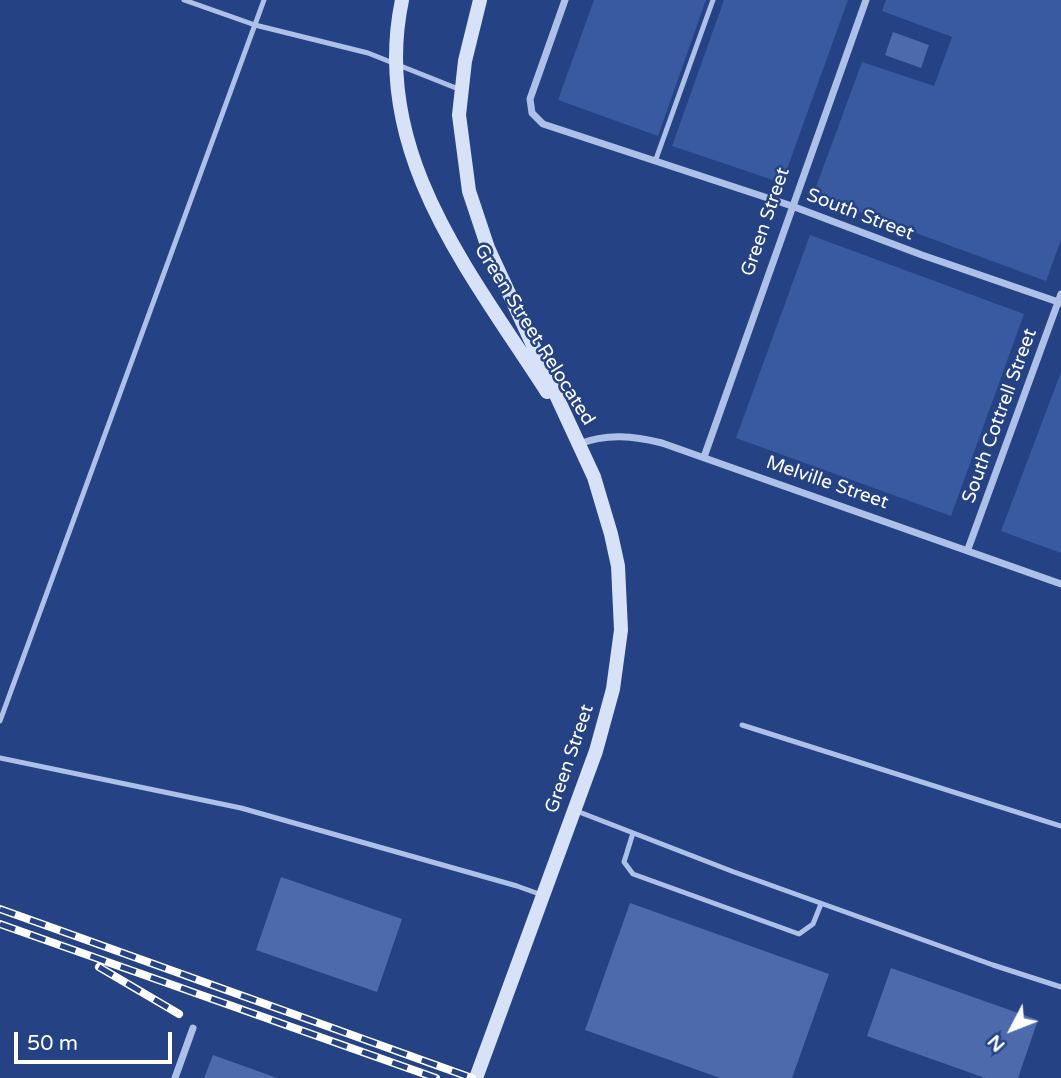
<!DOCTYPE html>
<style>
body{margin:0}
#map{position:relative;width:1061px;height:1078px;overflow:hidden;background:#244284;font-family:"Varela Round",sans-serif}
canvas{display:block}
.north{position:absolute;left:977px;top:994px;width:70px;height:70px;-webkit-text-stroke:5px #244284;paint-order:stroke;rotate:228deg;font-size:19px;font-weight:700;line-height:28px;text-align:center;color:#fff}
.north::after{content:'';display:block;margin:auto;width:24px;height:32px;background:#fff;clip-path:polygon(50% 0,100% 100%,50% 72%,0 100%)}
.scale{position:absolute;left:14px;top:1032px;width:158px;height:32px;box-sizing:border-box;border:4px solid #fff;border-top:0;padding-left:9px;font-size:21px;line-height:24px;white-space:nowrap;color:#fff;-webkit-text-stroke:5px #244284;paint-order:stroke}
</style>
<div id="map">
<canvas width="1061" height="1078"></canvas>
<div class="north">N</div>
<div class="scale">50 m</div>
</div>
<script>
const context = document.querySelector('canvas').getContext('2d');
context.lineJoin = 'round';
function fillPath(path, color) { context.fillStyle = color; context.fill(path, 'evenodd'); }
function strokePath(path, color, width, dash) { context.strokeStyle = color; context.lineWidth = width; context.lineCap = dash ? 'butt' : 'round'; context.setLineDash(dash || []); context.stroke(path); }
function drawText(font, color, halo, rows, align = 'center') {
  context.font = font + ' "Varela Round",sans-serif'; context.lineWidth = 5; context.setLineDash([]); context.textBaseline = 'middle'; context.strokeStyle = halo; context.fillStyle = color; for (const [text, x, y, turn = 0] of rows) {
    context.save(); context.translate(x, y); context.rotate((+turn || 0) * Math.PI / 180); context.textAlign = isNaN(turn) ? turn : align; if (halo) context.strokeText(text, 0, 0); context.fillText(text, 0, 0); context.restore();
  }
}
fillPath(new Path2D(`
 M594,0H706L658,136L558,100Z
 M724,0H848L782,183L672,146Z
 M886,0H1061V240L1046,281L813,195L862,62L934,86L952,37L882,11Z
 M810,235L1024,314L951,516L736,438Z
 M1061,372V553L1001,531Z`), '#395aa0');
fillPath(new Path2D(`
 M893,32L929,45L921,68L885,55Z
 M281,877L402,919L377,992L256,950Z
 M630,903L829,974L792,1078H720L585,1030Z
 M891,968L1038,1020L1018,1078H985L867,1036Z
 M213,1055L277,1078H204Z`), '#4d6bac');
strokePath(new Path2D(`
 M184,0L255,25L368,53L461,90
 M656,159L713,0
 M0,721L264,0
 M742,725L1061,826
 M0,758L241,808L517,886L542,895
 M574,810L734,872L993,965L1061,987
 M633,833L624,862L633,874L799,934L813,924L821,904`), '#adc0e8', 5);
strokePath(new Path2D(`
 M565,0L530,99L532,113L543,124L792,206L922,255L1061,303
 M579,444C607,433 634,436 662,443L1061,584
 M704,457L866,0
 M968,549L1061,294
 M175,1078L193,1028`), '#adc0e8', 7);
strokePath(new Path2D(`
 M402,0C370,152 470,272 547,392
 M476,1078L596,751L613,689L621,630L618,566L611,534L594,477L488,248L469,191L459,115L465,61L480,0`), '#d7e1f7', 14);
const rail = new Path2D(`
 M0,909L472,1078
 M0,924L436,1078
 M99,967L179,1014`);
strokePath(rail, '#fff', 8);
strokePath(rail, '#244284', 5, [16]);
drawText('19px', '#fff', '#244284', [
 ["South Street",860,215,21],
 ["Green Street",766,222,-71],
 ["Green Street Relocated",534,335,58],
 ["South Cottrell Street",1000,416,-70],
 ["Melville Street",827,483,19],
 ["Green Street",570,759,-71]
]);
</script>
